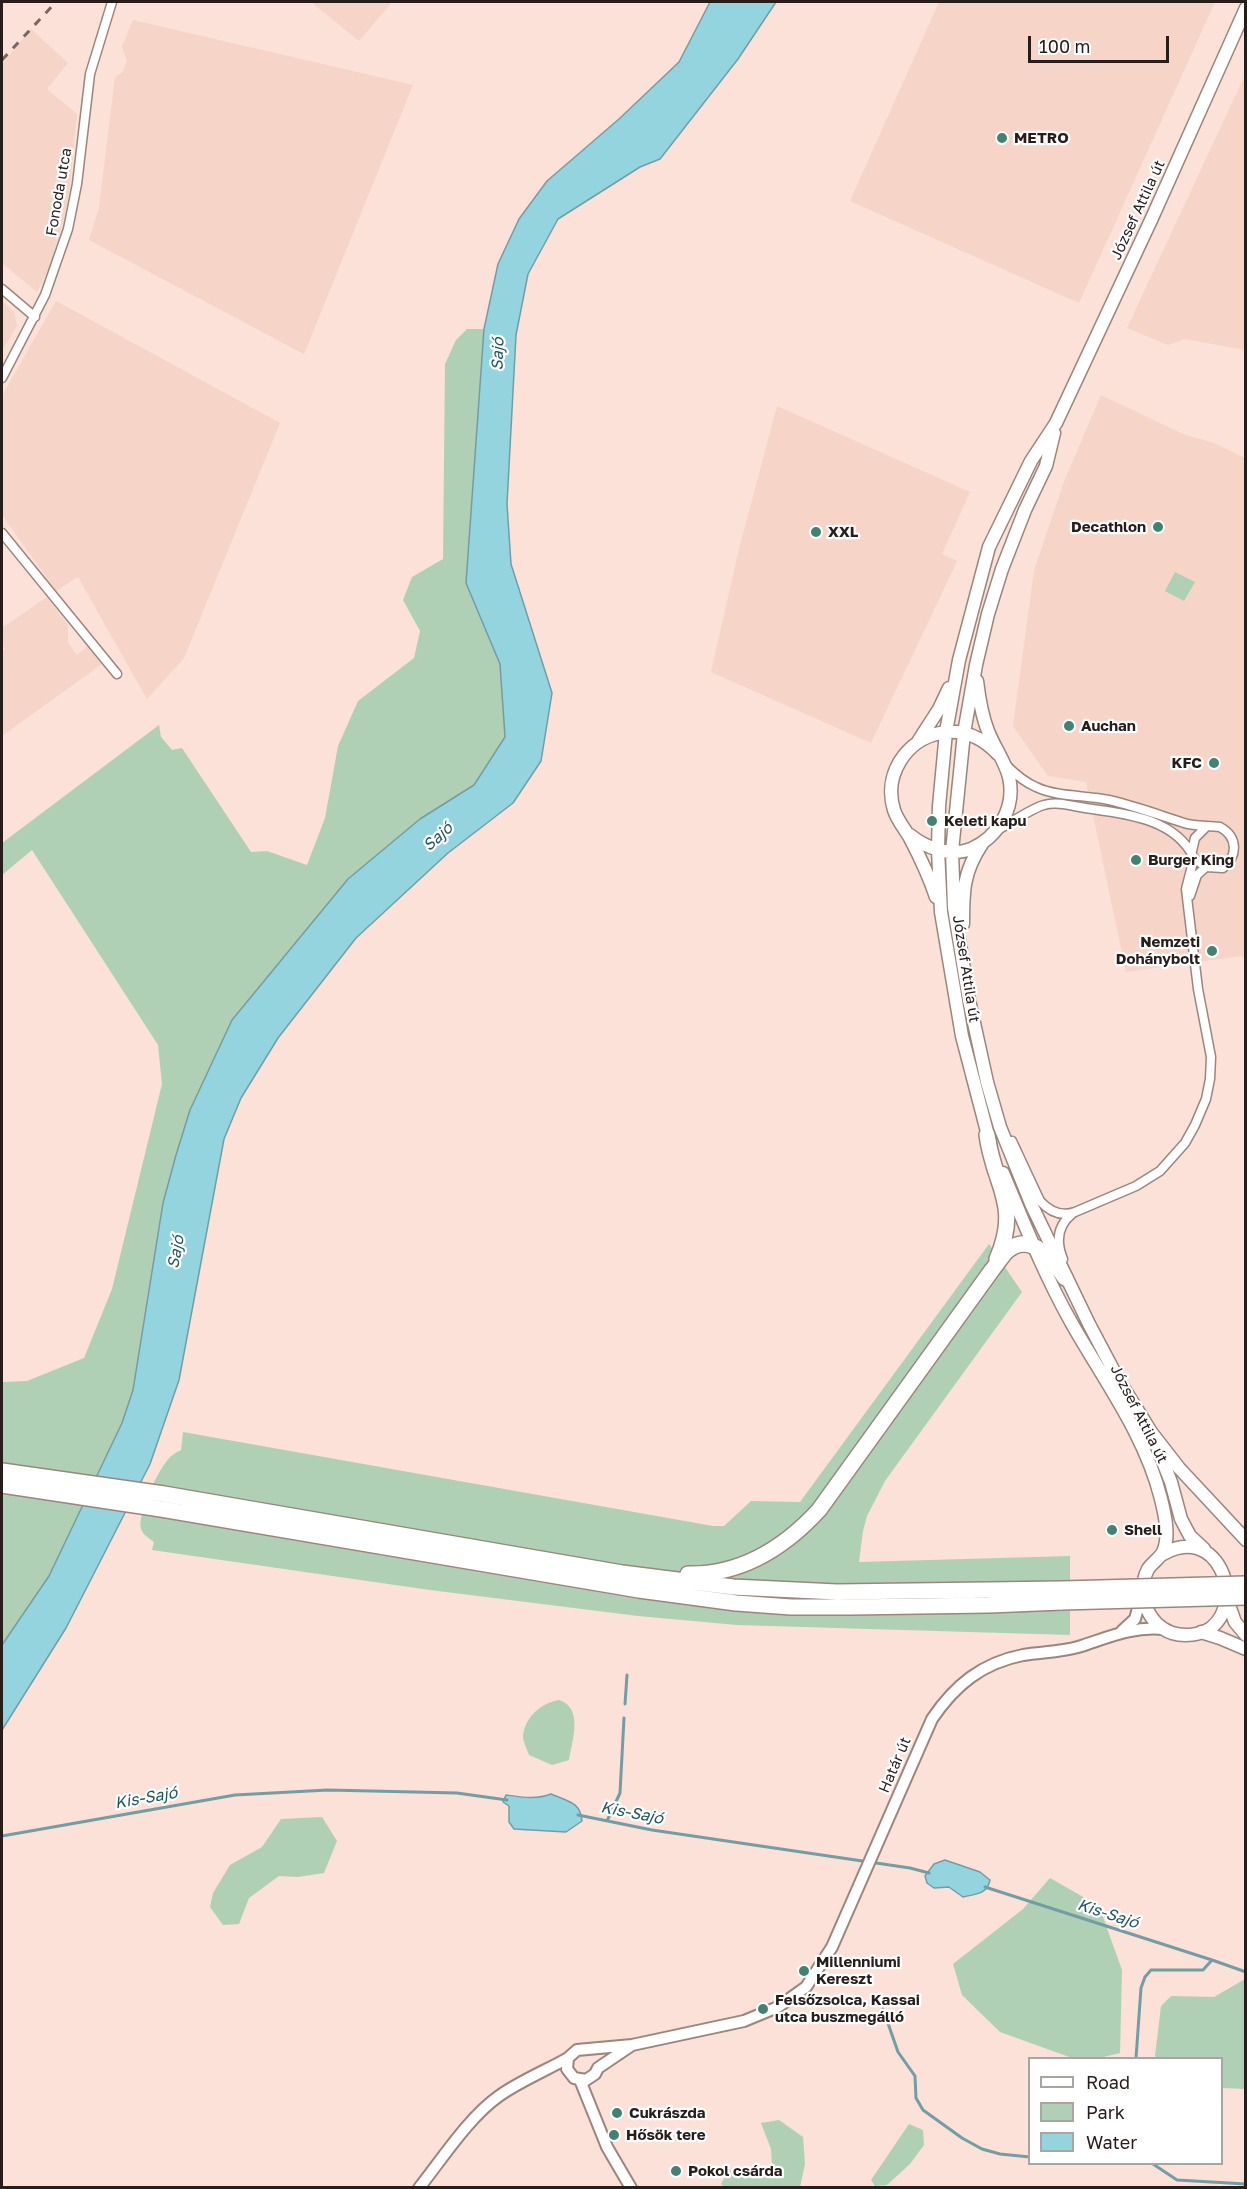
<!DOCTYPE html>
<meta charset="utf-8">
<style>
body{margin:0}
#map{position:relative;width:1247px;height:2189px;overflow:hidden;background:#fbe1d7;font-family:"Golos Text",sans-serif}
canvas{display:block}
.frame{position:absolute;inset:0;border:3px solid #271d1a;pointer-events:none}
.legend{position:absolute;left:1028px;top:2057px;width:195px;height:108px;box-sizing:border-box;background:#fff;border:2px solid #a9a5a3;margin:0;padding:8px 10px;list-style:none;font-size:18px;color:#271d1a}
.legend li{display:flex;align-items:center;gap:12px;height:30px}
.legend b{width:30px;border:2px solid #a9a5a3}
.scale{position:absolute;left:1028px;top:36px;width:141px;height:27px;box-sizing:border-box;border:3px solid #271d1a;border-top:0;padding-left:8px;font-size:18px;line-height:21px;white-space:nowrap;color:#271d1a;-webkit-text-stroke:4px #fff;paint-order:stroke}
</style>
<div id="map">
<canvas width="1247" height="2189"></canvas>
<div class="frame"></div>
<ul class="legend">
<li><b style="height:8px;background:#fff"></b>Road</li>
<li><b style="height:16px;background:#afd0b4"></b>Park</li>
<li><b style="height:16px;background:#94d4df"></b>Water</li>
</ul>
<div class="scale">100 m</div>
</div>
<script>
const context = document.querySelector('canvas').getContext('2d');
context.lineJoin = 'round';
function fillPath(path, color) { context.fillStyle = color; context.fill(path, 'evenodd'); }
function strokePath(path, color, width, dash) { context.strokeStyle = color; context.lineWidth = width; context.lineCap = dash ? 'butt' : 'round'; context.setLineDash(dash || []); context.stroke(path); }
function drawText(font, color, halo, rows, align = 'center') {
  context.font = font + ' "Golos Text",sans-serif'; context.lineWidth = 4.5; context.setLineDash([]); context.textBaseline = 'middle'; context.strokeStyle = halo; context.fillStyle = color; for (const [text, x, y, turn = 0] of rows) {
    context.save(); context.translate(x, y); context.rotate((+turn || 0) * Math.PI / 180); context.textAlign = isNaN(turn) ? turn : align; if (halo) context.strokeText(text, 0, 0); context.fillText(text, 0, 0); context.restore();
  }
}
fillPath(new Path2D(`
 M311,2H392L359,41Z
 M939,2H1215L1079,303L850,201Z
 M133,20L413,85L304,354L89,240L99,208L115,77L123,72L127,61L122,47Z
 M31,29L68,63L47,89L77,114L70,186L64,218L50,266L37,292L2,263V64Z
 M1245,75V350L1185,339L1168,345L1127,328Z
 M2,301L14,312L17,326L2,351Z
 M56,301L280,423L184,658L147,699L78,577L56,591L2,515V396Z
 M1101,395L1183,434L1214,443L1245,458V959L1241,956L1126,972L1086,782L1048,776L1013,726L1034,571L1065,479Z
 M777,406L970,492L942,554L957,561L871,743L711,672L739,549Z
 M47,597L68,625V643L77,655L88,646L102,664L2,736V652L5,649L2,644V628Z`), '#f6d4c7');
fillPath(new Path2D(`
 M467,329H484L466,583L500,664L505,737L474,785L420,819L348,879L232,1020L190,1110L176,1155L163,1203L133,1390L122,1423L49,1576L2,1645V1382L27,1381L84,1358L112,1289L162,1084L158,1045L32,850L2,875V843L159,725L161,737L172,750L182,748L251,852L267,851L307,865L325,818L338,746L358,701L414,658L420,631L403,600L412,577L443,559L445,364L456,340Z
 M1175,572L1195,582L1184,601L1165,591Z
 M989,1244L1022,1292L885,1481L867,1516L863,1531L859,1562L1070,1556V1635L737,1625L638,1616L430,1590L152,1550L154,1542C149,1538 143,1535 141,1529C137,1515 157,1473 166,1462C170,1456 175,1453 181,1450L183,1432L713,1526H724L751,1501L800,1502Z
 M559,1700C584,1708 572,1741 569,1760L552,1765L529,1755C527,1749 523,1742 523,1736C525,1717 541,1703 559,1700Z
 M322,1817L337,1841L324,1873L298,1877L279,1876L249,1898L239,1924L223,1925L210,1907L213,1893L230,1865L262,1847L281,1819Z
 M1050,1878L1099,1906L1122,1970L1120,2053L1099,2058H1072L1000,2032L962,1995L953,1964L1023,1909Z
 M1245,1979V2089L1222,2088V2058H1157L1155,2056L1161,2006L1171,1996L1214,1997Z
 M779,2120L803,2137L805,2164L800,2187H724L721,2184L729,2170L747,2175L772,2164L771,2149L761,2123Z
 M909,2124L923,2130L924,2145L910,2164L887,2185L875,2186L871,2180Z`), '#afd0b4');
const water = new Path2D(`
 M710,2H776L738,59L660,159L640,167L558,219L528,274L516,335L507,504L511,564L552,693L541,761L513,803L448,853L356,938L278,1038L241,1098L224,1139L179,1380L150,1464L66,1628L2,1730V1645L49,1576L122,1423L133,1390L163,1203L176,1155L190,1110L232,1020L348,879L420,819L474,785L505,737L500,664L466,583L484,329L498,264L519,219L547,181L619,119L679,62Z
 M551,1794C567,1801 581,1802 582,1821L566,1832L514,1829L509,1822V1806L503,1802L506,1795C521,1797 536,1800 551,1794Z
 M945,1860L980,1872L990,1880C987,1895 975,1894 963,1897L949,1887L934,1888L927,1883L925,1876L934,1864Z`);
fillPath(water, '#94d4df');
strokePath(water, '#739da4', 1.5);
strokePath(new Path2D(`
 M625,1704L627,1675
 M578,1815L652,1830L910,1868L929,1873
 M607,1821L620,1793L624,1718
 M2,1836L235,1795L328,1790L457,1793L507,1800
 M985,1887L1212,1960L1246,1972
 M883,2009L898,2052L915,2076L916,2098L923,2110L962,2138L982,2149L1000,2154L1030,2157
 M1136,2058L1141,1988L1145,1977L1151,1970H1203L1212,1960
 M1153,2164L1177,2180L1246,2184`), '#739da4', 3);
const minor = new Path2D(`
 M2,289L35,317
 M2,378L45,295L68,229L77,184L90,74L112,2
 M2,533L117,674
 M1006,765C1015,774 1024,782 1036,787C1057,797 1085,795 1109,800C1135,806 1159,815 1184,823C1197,827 1208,825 1220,827C1238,837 1238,856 1223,868L1206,867L1194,858
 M999,829C1011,823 1032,808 1044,805C1057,801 1072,806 1085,808C1126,814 1175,818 1194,858L1186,889L1198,989L1211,1057L1210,1079L1206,1099L1195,1125L1185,1143L1160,1171L1136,1186L1075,1212C1061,1217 1050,1212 1040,1201L1012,1141
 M1192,851L1195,838L1205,828
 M1190,896L1197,875L1206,867
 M1063,1259C1056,1242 1057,1226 1072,1214`);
const secondary = new Path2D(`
 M1122,1631L1135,1619L1142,1593
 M632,2045L598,2068L595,2074L586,2080L574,2078L567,2069L568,2058L577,2050L632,2045L744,2021L778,2007L806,1987L832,1947L932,1719C955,1685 982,1663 1023,1655C1041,1652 1061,1652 1078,1647C1107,1638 1132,1626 1163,1629
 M580,2080L607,2147L631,2188
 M419,2188C442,2159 469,2117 499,2096C520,2081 545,2071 568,2058`);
const primary = new Path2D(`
 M1054,433L1046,466L1025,510L1002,569L988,614L976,665L964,733L952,851L954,908L969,1000L987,1082L1000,1127L1032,1206L1089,1324L1118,1379L1151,1432L1179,1468L1246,1540
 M919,740L939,709L949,688
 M910,835C926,848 950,857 971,849C998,837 1016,808 1009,777C1005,761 994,747 988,731C982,716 979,698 977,681
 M936,897C929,876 920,857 910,838C905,829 897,820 894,810C883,775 906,740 940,733C963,728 983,738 998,754
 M963,924C963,892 963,872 982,844
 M990,1143L962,1036L941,912L938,850L939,806L946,732L959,660L989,547L1031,461L1056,423L1152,218L1246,8
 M1003,1173C1024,1223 1044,1274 1071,1322C1103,1379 1145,1434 1161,1499C1165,1515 1170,1537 1163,1552C1160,1558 1152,1563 1148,1569C1136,1593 1147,1624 1172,1633C1185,1637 1200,1635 1211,1628C1247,1599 1216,1523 1163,1554
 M1157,1447L1171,1482L1181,1519L1190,1536L1204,1549
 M1229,1605L1235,1622L1246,1635
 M1201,1632L1220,1638L1246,1649`);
const motorway = new Path2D(`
 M987,1135C994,1187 1021,1204 997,1259
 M2,1471L164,1494L622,1573L733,1587L837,1592L1063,1589
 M2,1485L161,1509L639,1590L736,1603L791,1607H850L989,1605L1062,1602
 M688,1574C741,1575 784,1548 819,1510L992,1270C997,1264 1002,1256 1007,1251C1031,1230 1053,1261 1065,1278`);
strokePath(minor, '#9c857c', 11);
strokePath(secondary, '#9c857c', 14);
strokePath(primary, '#9c857c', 15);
strokePath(motorway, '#9c857c', 18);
strokePath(minor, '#fff', 8);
strokePath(secondary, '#fff', 10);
strokePath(primary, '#fff', 12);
strokePath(motorway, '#fff', 15);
strokePath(new Path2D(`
 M2,60L56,2`), '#776762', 3, [8, 8]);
const motorwayBridge = new Path2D(`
 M1063,1589L1246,1584
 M1062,1602L1246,1597`);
strokePath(motorwayBridge, '#9c857c', 18, []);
strokePath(motorwayBridge, '#fff', 15);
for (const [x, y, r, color] of [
 [1002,138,6,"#428270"],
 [1158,527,6,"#428270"],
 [816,532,6,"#428270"],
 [1069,726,6,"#428270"],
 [1214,763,6,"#428270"],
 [932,821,6,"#428270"],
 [1136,860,6,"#428270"],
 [1212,951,6,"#428270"],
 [1112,1530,6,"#428270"],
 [804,1971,6,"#428270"],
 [763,2009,6,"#428270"],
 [617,2113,6,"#428270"],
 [614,2135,6,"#428270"],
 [676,2171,6,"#428270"]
]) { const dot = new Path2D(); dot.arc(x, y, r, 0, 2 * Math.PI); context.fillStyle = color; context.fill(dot); strokePath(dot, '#fff', 2); }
drawText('bold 15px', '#271d1a', '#fff', [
 ["METRO",1014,138],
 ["Decathlon",1146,527,"right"],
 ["XXL",828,532],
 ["Auchan",1081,726],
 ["KFC",1202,763,"right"],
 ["Keleti kapu",944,821],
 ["Burger King",1148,860],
 ["Nemzeti",1200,942,"right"],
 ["Dohánybolt",1200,959,"right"],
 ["Shell",1124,1530],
 ["Millenniumi",816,1962],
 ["Kereszt",816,1979],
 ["Felsőzsolca, Kassai",775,2000],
 ["utca buszmegálló",775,2017],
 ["Cukrászda",629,2113],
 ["Hősök tere",626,2135],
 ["Pokol csárda",688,2171]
], 'left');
drawText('15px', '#271d1a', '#fff', [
 ["Fonoda utca",59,192,-80],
 ["József Attila út",1138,210,-65],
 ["József Attila út",966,969,81],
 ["József Attila út",1139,1414,63],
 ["Határ út",895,1765,-67]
]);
drawText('italic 16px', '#225861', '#fff', [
 ["Sajó",498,354,-88],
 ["Sajó",438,837,-42],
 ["Sajó",176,1252,-80],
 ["Kis-Sajó",146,1798,-10],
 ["Kis-Sajó",632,1813,11],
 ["Kis-Sajó",1108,1914,18]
]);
</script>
